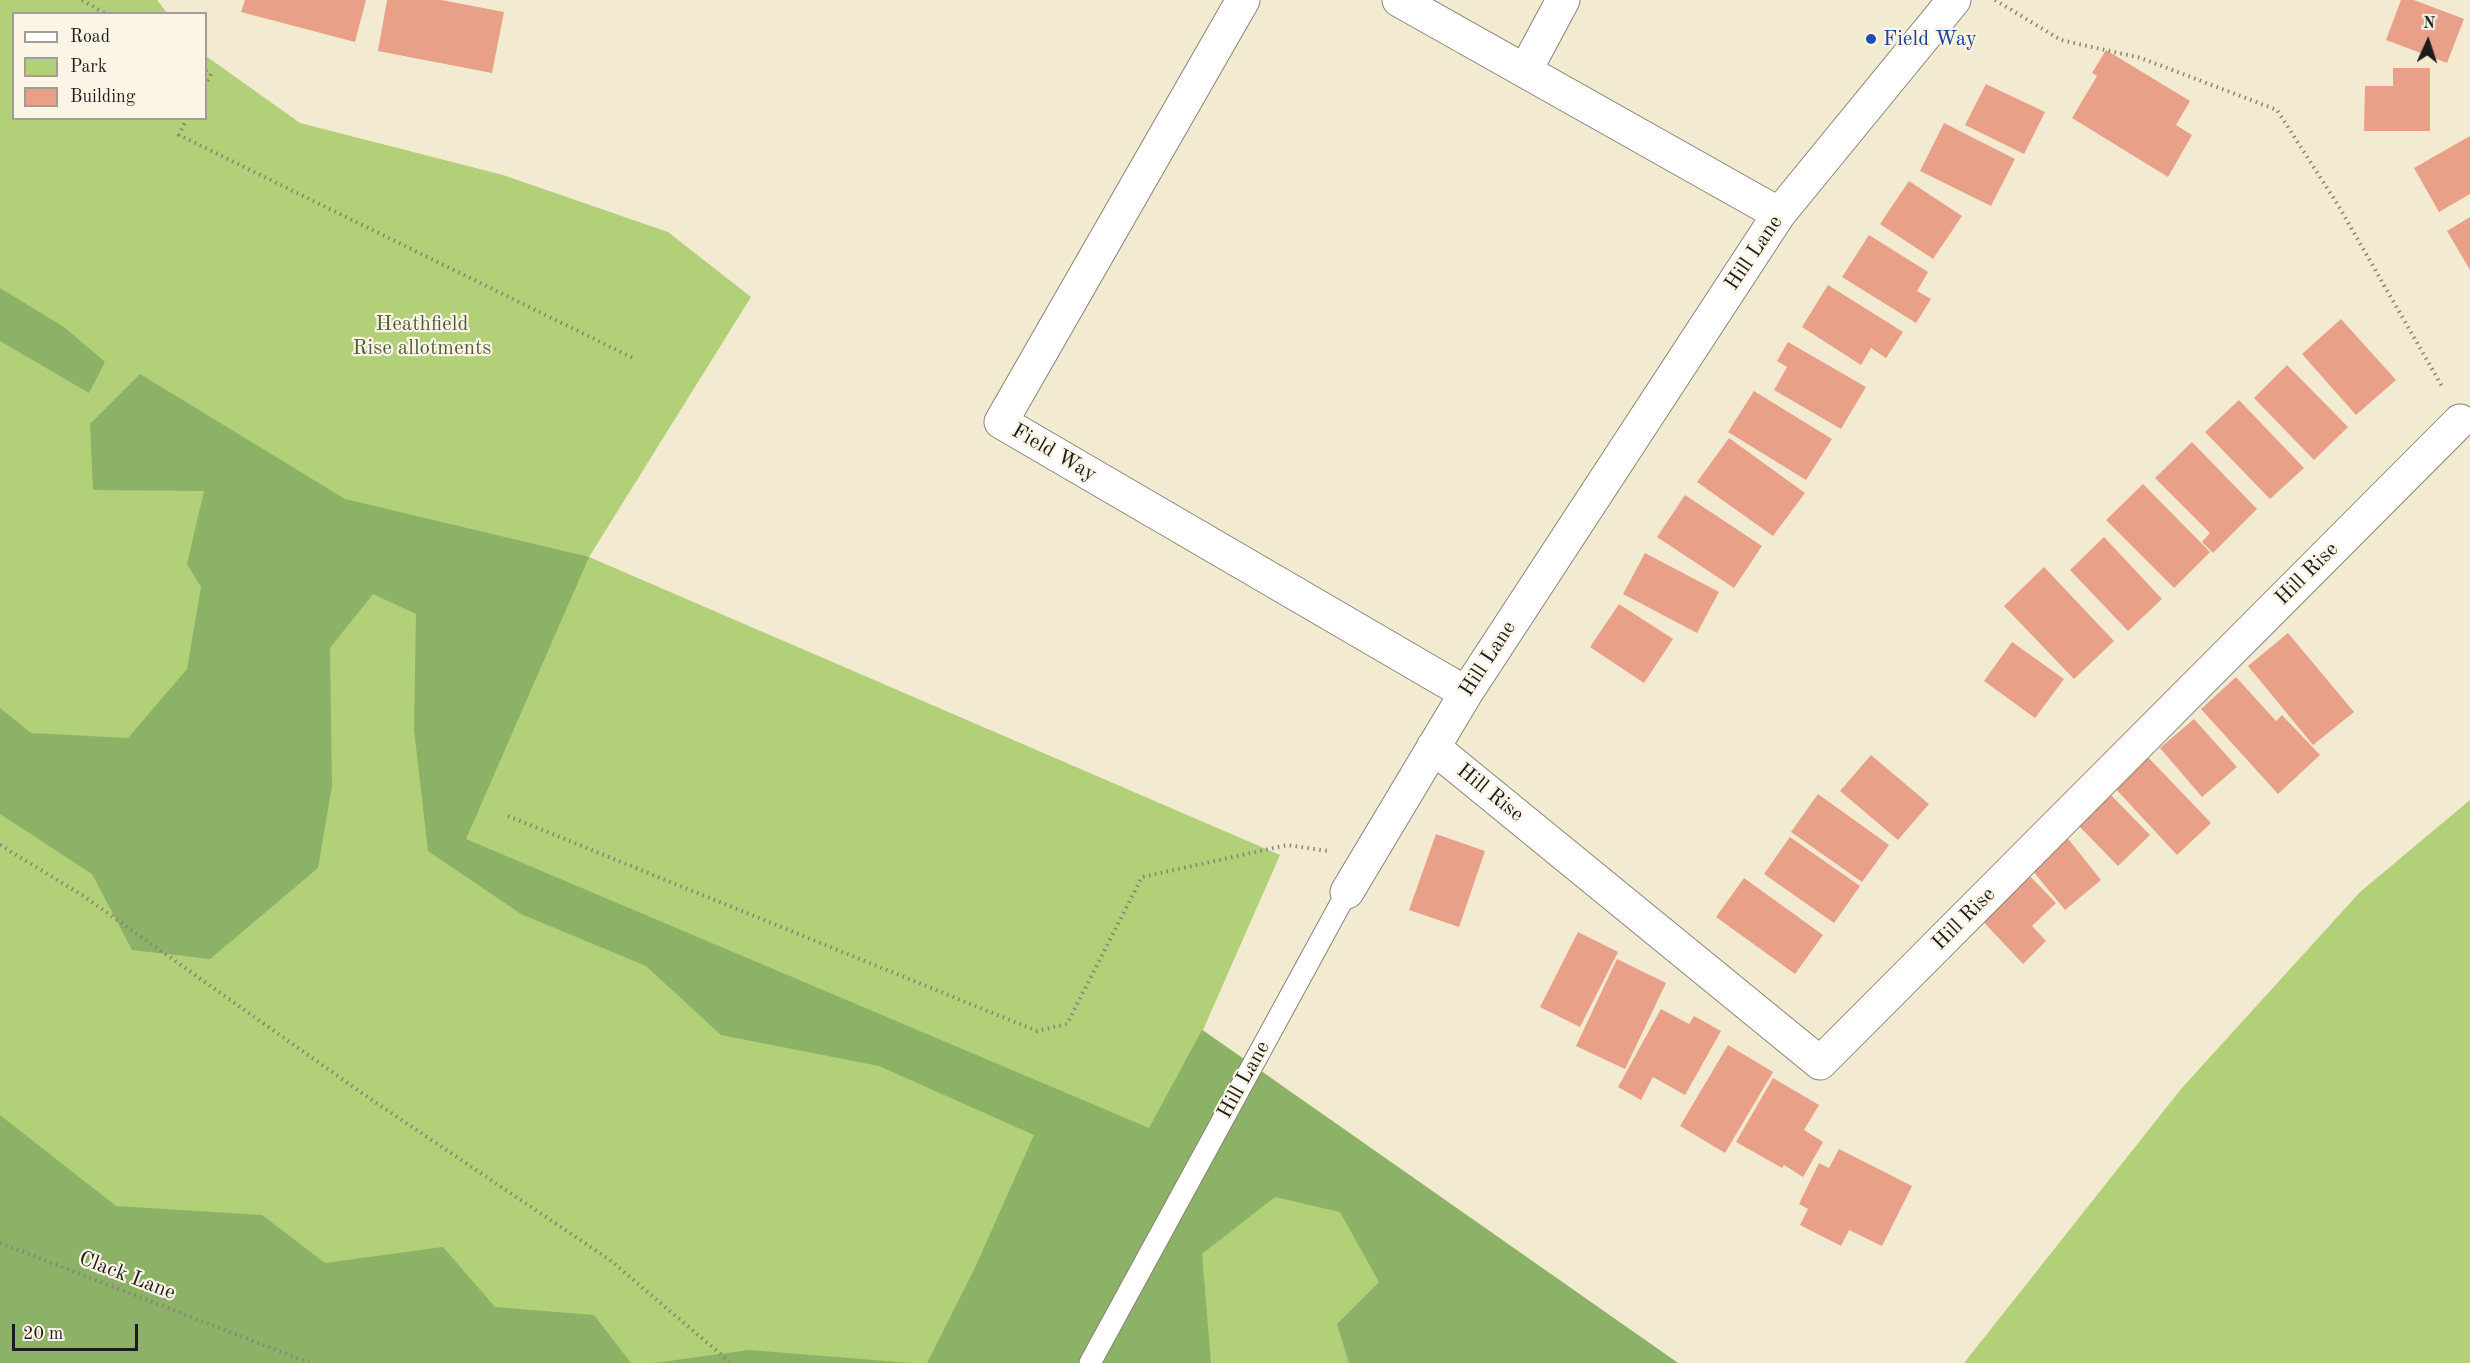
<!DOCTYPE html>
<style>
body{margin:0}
#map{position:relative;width:2470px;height:1363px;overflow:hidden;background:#f3ebd1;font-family:"Old Standard TT",serif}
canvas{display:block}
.legend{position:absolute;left:12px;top:12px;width:195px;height:108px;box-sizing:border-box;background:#fcf5e5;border:2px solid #a29e95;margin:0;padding:8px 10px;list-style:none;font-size:18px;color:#1c1c1c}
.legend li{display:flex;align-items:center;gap:12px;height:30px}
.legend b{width:30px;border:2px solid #a29e95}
.north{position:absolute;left:2398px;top:12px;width:60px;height:60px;-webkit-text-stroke:4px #fcf5e5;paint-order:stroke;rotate:3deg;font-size:16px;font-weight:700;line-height:24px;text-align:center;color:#1c1c1c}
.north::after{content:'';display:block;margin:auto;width:21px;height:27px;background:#1c1c1c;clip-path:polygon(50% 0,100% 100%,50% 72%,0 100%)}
.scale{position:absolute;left:12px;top:1324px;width:126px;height:27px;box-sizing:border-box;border:3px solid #1c1c1c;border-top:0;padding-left:8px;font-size:18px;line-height:21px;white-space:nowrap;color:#1c1c1c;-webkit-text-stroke:4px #fcf5e5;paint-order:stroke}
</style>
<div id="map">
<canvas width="2470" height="1363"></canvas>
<ul class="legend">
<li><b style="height:8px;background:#fff"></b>Road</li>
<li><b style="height:16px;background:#b1d077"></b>Park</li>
<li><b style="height:16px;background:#e8a088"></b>Building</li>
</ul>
<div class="north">N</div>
<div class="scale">20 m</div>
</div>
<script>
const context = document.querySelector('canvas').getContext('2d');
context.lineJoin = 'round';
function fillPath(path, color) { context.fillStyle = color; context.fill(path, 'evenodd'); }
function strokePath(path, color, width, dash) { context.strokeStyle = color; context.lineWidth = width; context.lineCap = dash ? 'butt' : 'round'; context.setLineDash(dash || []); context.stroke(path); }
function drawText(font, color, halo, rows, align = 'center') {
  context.font = font + ' "Old Standard TT",serif'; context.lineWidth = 4.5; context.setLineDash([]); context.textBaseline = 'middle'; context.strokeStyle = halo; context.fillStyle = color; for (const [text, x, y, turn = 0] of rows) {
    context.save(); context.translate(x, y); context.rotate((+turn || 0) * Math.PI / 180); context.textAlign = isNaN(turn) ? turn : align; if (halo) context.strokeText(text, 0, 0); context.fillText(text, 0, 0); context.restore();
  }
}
fillPath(new Path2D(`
 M0,0H157L167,13L14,14V118H206V56L300,123L503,175L668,232L751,297L589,557L1280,855L1203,1030L1678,1363H0Z
 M2470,800V1363H1964L2181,1089L2360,892Z`), '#b1d077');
fillPath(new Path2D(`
 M0,288L64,327L105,362L89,393L0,341Z
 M140,374L345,499L589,557L466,839L1149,1128L1202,1030L1678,1363H1349L1337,1324L1379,1282L1340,1212L1275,1197L1202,1254L1211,1363H927L974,1270L1034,1135L879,1066L721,1035L646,966L521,914L428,851L414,730L416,614L373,594L330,648L332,786L318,868L210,959L132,950L92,874L0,814V708L31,733L128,738L187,669L201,587L187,564L204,491L93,490L90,424Z
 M0,1115L116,1206L262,1215L325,1263L443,1247L495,1307L594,1315L631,1363H0Z
 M749,1350L911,1363H654Z`), '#8cb268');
fillPath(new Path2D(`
 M245,0H366L355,42L241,12Z
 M387,0H441L504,12L492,73L378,51Z
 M2401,0H2414L2464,19L2447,63L2386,40Z
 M2106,50L2190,101L2176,125L2192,135L2168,177L2072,118L2097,76L2092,73Z
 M2393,68H2430V131H2364L2365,86H2393Z
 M1986,84L2045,112L2024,154L1965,125Z
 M1944,123L2015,159L1991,206L1920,171Z
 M2470,136V194L2439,212L2414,168Z
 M1909,181L1962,216L1933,259L1880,224Z
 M2470,217V270L2447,231Z
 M1869,235L1928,272L1917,291L1931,299L1916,323L1842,277Z
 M1828,285L1903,332L1886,358L1871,348L1861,365L1802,327Z
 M2341,319L2396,380L2356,415L2302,354Z
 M1788,342L1866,387L1841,429L1774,390L1787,367L1777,361Z
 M2287,365L2348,427L2314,460L2254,398Z
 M1754,391L1832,439L1806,480L1728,432Z
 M2239,400L2304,468L2270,499L2205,432Z
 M1729,438L1805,493L1773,536L1697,482Z
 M2192,442L2257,509L2213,553L2202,542L2210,533L2155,478Z
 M2143,484L2210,552L2174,588L2106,520Z
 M1685,495L1762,546L1734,588L1657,537Z
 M2104,537L2162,599L2128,631L2070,570Z
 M1645,553L1719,592L1697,633L1623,594Z
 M2044,567L2114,641L2074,679L2004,606Z
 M1619,604L1673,639L1644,683L1590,647Z
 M2288,633L2354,712L2313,745L2248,666Z
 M2012,642L2064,679L2035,718L1984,681Z
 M2236,677L2276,721L2282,715L2320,755L2278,794L2201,709Z
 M2194,719L2237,767L2202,797L2160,748Z
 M1871,755L1929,804L1898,840L1840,791Z
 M2146,755L2211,823L2177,855L2113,786Z
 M2106,790L2150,835L2118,866L2074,821Z
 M1818,794L1889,845L1862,882L1791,832Z
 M1436,834L1485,851L1459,927L1409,910Z
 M2065,835L2101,880L2065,910L2028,865Z
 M1790,837L1860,886L1834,923L1764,874Z
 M2024,870L2056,903L2032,926L2046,941L2023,964L1977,915Z
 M1744,878L1823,935L1795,974L1716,917Z
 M1578,932L1618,952L1580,1027L1540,1007Z
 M1617,959L1666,983L1625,1069L1576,1046Z
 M1661,1009L1689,1024L1694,1016L1721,1031L1685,1095L1653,1077L1641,1100L1618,1087Z
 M1728,1045L1773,1072L1725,1153L1680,1126Z
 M1773,1078L1819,1105L1804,1130L1823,1142L1803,1177L1784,1165L1782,1168L1736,1142Z
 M1839,1149L1912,1186L1882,1246L1849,1230L1841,1246L1800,1225L1808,1209L1799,1204L1819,1163L1829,1168Z`), '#e8a088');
const service = new Path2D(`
 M1090,1363L1347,892`);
const minor = new Path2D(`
 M1243,0L1001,422L1466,693
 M1399,0L1779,214
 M1525,71L1563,0
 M1433,747L1820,1063L2460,421
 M1347,892L1466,693L1779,214L1954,0`);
strokePath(service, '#888476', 23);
strokePath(minor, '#888476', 35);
strokePath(new Path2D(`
 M82,0L106,14
 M1995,0L2061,40L2141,58L2277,110L2338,205L2443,388
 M206,71L211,74L206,84
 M187,118L179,135L633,358
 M508,816L1037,1031L1067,1024L1142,877L1287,845L1328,851
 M0,845L82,895L366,1096L610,1260L731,1363
 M0,1243L310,1363`), '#888476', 4, [1.5, 4.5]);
strokePath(service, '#fff', 21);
strokePath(minor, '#fff', 33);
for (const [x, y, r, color] of [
 [1871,39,6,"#1a4fb4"]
]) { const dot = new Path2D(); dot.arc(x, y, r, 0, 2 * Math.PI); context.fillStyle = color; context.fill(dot); strokePath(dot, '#fcf5e5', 2); }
drawText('21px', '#164399', '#fcf5e5', [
 ["Field Way",1883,39]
], 'left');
drawText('21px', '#1c1c1c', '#fcf5e5', [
 ["Hill Lane",1754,253,-56],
 ["Field Way",1054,453,30],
 ["Hill Rise",2307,574,-45],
 ["Hill Lane",1488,659,-57],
 ["Hill Rise",1490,793,39],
 ["Hill Rise",1964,919,-45],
 ["Hill Lane",1244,1080,-61],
 ["Clack Lane",127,1276,21]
]);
drawText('21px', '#505b3c', '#fcf5e5', [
 ["Heathfield",422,324],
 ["Rise allotments",422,348]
]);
</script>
